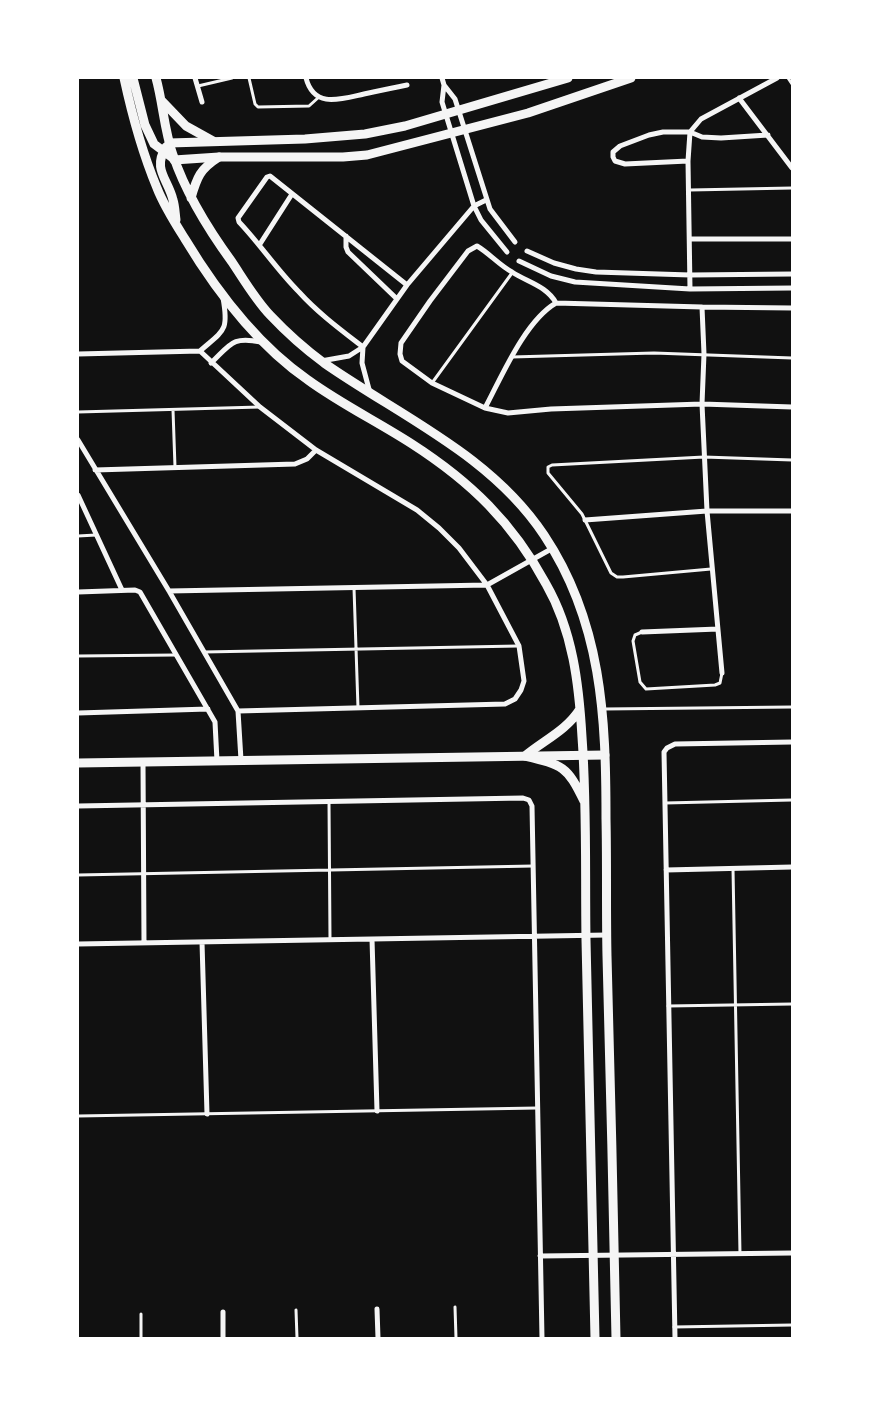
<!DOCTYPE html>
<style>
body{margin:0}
#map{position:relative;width:870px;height:1416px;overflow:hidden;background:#111;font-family:"Nunito Sans",sans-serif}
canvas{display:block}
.frame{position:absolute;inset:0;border:79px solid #fff;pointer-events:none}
</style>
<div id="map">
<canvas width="870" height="1416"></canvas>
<div class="frame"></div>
</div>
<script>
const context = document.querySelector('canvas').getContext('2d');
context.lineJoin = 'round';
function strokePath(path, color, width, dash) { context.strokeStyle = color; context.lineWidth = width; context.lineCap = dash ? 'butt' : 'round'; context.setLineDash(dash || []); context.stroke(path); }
strokePath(new Path2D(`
 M249,78L255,104L258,107L309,106L319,97
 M788,78L792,84
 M198,86L232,78
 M690,190L792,188
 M512,357L654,353L792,358
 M432,383L512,273
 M173,410L175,467
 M78,412L260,407
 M78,536L96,535
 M711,569L623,577H617L611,573L582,514L548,473V467L552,465L704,457L792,460
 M354,588L358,708
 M642,632L635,635L633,641L640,682L646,689L715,685L720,683L722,673
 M204,652L518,646
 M78,656L175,655
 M604,709L792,707
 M329,802L330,939
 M665,803L792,800
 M733,869L740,1254
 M78,875L533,866
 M668,1006L792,1004
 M78,1116L537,1108
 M455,1307L456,1338
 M296,1310L297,1338
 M141,1314V1338
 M674,1327L792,1325`), '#f5f5f5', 3);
strokePath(new Path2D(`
 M195,78L202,102
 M306,78C314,109 341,99 364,94C378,91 392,88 407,85
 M442,78L444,85L455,99L490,209L515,242
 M444,85L442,102L474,206L481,220L507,252
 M739,98L792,168
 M688,161L625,164L615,161L613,157V152L620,146L649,135L663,132H690L702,137L721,138L768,135
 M346,236V247L348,252L397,299
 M690,239H792
 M260,244L292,194
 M527,251L554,263L576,269L596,272L690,275L792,274
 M519,261L551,276L575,282L690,289L792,288
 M690,289L688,161L690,132L701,119L777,78
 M556,303L702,307L792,308
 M702,307L704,354L702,404L707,511L722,673
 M363,347C341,330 318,313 299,292C277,270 260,244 239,222L238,218L267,177L270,176L407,285
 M363,347L362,363L370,393
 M200,351C224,330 229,331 223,298
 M78,354L200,351L260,407L316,450L417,510L439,528L459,548L487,585L519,646L524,681L521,690L515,699L505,704L238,711
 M321,361L349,356L363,347L407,285L474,206L486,200
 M211,363C231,344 232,336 261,342
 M485,408C502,376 525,321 556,303C547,286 527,282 512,272C499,265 489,253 477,246L468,251L430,301L401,343L400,354L402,361L432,383L485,408L508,413L551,409L702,404L792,407
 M78,440L169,591L238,711L241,760
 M95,470L295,464L307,459L316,450
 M78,495L122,590
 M585,520L707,511H792
 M169,591L487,585L553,548
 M78,592L135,590L140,592L215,722L217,761
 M642,632L718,629
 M78,713L208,709
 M143,762L144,943
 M78,806L523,798L529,800L532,806L542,1338
 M666,870L792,867
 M372,939L377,1111
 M202,942L207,1114
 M78,944L607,935
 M540,1256L792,1253
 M377,1309L378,1338
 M223,1312V1338
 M675,1338L664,752L667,748L675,744L792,742`), '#f5f5f5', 5);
strokePath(new Path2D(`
 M169,143L305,139L365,134L405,126L568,78
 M174,160L219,157H343L367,155L528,113L631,78
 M78,763L605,755`), '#f5f5f5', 9);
strokePath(new Path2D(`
 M124,78C132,115 142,152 157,188C164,206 175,223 185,239C217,292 256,344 308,380C341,404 378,422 412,444C471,482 513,523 546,584C573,631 579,685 582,737C587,805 585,873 586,940C589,1073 592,1206 595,1338
 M133,78L145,125L154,144L174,159
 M156,78C163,103 164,130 173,155C186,194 208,229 232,262C244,280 255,299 270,315C286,332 305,349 324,363C400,416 491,455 544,535C602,622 606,717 606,819C607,864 606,910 607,956C610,1083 614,1211 616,1338
 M162,101L186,126L213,141
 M166,147C152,169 168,179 173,200C175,206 175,213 176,220
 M191,198C197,177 200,169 219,157
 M525,756C563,765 567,766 584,801
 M525,756C544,740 566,731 580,709`), '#f5f5f5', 9);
</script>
